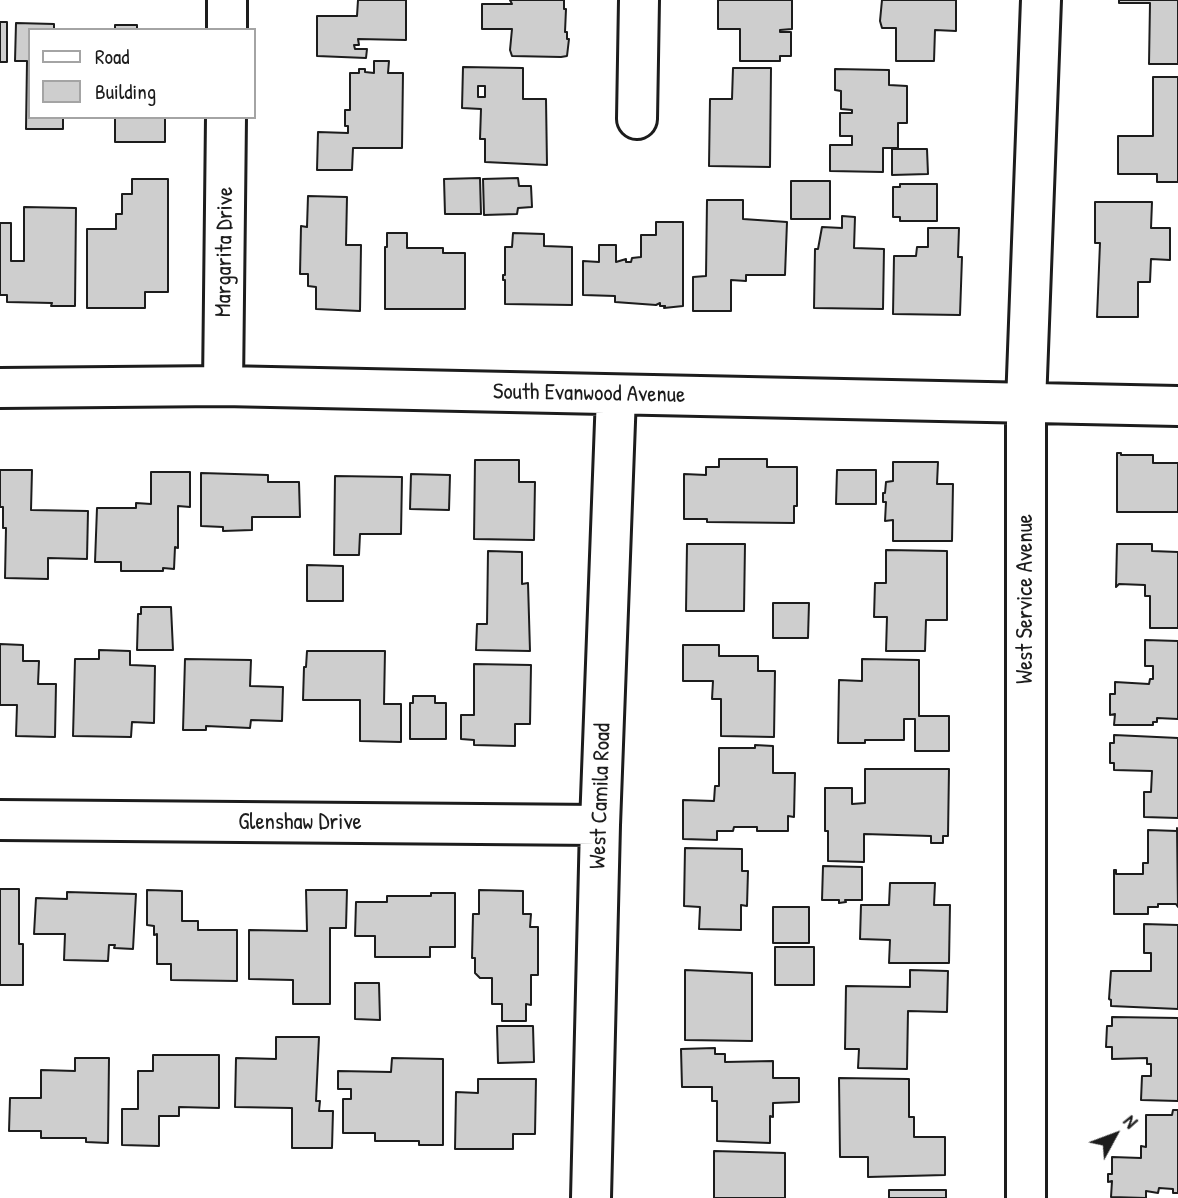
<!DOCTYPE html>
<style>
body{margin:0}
#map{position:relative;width:1178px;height:1198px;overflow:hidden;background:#fff;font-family:"Patrick Hand",sans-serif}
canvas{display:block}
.legend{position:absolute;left:28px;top:28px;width:228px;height:91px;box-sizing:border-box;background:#fff;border:2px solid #a4a4a4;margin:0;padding:9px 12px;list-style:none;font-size:21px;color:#1c1c1c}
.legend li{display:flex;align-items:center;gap:14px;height:35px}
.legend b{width:35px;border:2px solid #a4a4a4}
.north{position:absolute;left:1080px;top:1100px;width:70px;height:70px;-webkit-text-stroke:5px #fff;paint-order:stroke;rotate:49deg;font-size:19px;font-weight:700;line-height:28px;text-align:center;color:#1c1c1c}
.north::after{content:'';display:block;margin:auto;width:24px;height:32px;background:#1c1c1c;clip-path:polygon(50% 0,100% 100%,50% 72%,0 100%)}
</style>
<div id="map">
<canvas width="1178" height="1198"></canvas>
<ul class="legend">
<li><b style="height:9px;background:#fff"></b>Road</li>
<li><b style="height:19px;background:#cecece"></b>Building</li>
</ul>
<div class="north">N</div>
</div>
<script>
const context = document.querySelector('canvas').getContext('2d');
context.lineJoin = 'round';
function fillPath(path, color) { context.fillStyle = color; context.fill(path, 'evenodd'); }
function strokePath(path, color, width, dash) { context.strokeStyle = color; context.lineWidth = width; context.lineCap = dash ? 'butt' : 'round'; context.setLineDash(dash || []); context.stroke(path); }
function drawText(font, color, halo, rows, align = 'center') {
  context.font = font + ' "Patrick Hand",sans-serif'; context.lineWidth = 6; context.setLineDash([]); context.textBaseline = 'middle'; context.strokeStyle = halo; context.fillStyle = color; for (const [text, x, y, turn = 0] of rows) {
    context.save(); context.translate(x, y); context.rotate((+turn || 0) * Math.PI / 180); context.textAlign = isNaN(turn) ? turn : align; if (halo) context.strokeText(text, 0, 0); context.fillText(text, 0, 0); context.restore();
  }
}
const building = new Path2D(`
 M358,0H406V40L358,39L359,45H354L355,49H367L366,58L317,56V16H357Z
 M564,0V9H566L565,32H567V39H569L567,56L561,57L512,56L510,50L512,29H482V4H512L510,0Z
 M718,0H792V29L780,30V32H791V56H780V61H740V29H718Z
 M882,0H956V31L935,30L934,61H896V28H882L880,21Z
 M1119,0H1178V64H1149L1150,3H1119Z
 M0,22H7V62H0Z
 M16,23L54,24V30H30V117H63V129H26L27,61H15Z
 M115,25H137V30H165H115Z
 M374,61H389L388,73H403L402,148H353L352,170H317L318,132L348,133V126H345V110H350V73H359V69H365V72L374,73Z
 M463,67L523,68V99H546L547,165L485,162V139H480L481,109L462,108ZM478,86H485V97H478Z
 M733,68H771L770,167L709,166L710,99H732Z
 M835,69L889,70V85L907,86V123H898V148H883V172L830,171V145H852V136H840V113H852V110L841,109V91L835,90Z
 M1153,77H1178V182H1157V174H1118V136H1153Z
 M115,117H165V142H115Z
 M892,149H927L928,174L892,175Z
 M480,178L481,214H445L444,179Z
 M518,178L519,186H531L532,207L518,208L517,214L484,215L483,179Z
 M132,179H168V292H145V308H87V229H116V214H122V194H132Z
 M791,181H830V219H791Z
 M900,184H937V221H900V217H893V187H900Z
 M308,196L347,197L346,245H361L360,311L316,309V287L308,286V274H300L301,226L307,227Z
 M707,200H743V219L787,222L785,275H746V281L731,280V311H693V277L706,276Z
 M1095,202H1152L1151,228H1170V260L1151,259L1150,282H1138V317H1097L1100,243H1095Z
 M24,207L76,208L75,306H51L52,303L7,302V295H0V223H11V261H24Z
 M842,216L855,217L854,248L884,249L883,309L814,308L815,249H818L822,227L842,228Z
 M656,222H683V306L664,308L665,306H660V303L656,305L615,302V296L583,295V261L599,262V245H616V262L626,259V262H631L632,258L641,257V235H656Z
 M928,228H959L958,257H962L960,315L893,314L894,256H916L917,247H928Z
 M387,233H407V248H443V253H465V309H385V247H387Z
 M513,233L544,234V246L572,247V305L505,304V280H503V275H505V247H512Z
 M1117,453H1121V455H1153V463H1178V512H1117Z
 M719,459H767V467H797V506H794V523L707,522V519H684V474L706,475V467H719Z
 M475,460H519V482H535L534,540L474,539Z
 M893,462H938L937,484H953L952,541H893V520L885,521L886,502H883V493H885L886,482L893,481Z
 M0,470H32L31,510L88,511L87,559L48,558V579L5,578L6,528H3V507H0Z
 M837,470H876V504H836Z
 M151,472H190V507L178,506V548L175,547L174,569L163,568V571H121V562H95L97,508H136V503L151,504Z
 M201,473L268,475V482H299L300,517H252V530L223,531V527L201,526Z
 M411,474L450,475L449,510L410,509Z
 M335,476L402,477L401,534H360L359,555H334Z
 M687,544H745L744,611H686Z
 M1117,544H1152V551L1178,552V628H1150V596H1145V585L1119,584L1116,587Z
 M886,550L947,551V620H926L925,651H886L887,617H874L875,583H886Z
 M488,551L522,552V584L528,583L530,651L476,650L477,624H487Z
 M307,565L343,566V601H307Z
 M773,603H809L808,638H773Z
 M141,607H171L173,650H137L138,614H141Z
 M1145,640L1178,641V719L1157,718V722H1153V725H1114L1115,714L1110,715V694H1115V682L1149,684L1150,679H1153V666H1145Z
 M0,644L23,645V661H39L38,684H56L55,737L16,736L17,705H0Z
 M683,645H719V656H758V671H775L774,737L721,736V699H712L713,681H683Z
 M99,650L130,651V665L155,666L154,723L132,722L131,737L73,736L75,659H99Z
 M307,651H385L384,704H401V742L360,741V700H303L304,667H306Z
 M185,659L251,660L250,686L283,687L282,721L251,720L250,728L206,726V730H183Z
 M862,659L919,660V716H949V751H915V719H904V740H865V743H838L839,680L862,681Z
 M474,664L531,665L530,724H515V746L474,745V740L461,739V715H474Z
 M413,696H435V703H446V739H410V703H413Z
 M1114,735L1178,738V818L1144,817V792H1151L1152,771L1114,770V763H1110V743H1114Z
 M755,745L773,746V773H795L794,817L788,816V831H757V827H734L733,831H717V840L683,839V800L714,801L715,786H719V748H755Z
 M865,769H949L948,836H943V843H931V836L864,834V862L828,861V831H825V788H852V804L865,803Z
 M1177,828L1178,907L1176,904H1158V907H1148V914H1114V870H1116V874H1143V863H1148V830L1177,831Z
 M685,848L742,849V871H748L747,906L741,905V930L699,929L700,907L684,906Z
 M823,866L862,867V900H845L846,902L839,903V900H822Z
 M890,883H935L934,905H950L949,963H889L890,940L860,939L861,905H889Z
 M0,889H19V944H23V985H0Z
 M147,890L182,891V921H198V930H237V981L171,980V964H157V934L154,935V926L147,925Z
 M306,890H347L346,928H330V1004H293V980L249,979V930L307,931Z
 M479,890L523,891V914H531L530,927H538V975H531V1005L526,1004V1021H502V1004H492V978H480L475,973V958H472L473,914H479Z
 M67,892L136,894L133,949L114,948L115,945H109L108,961L64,960L65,934H34L36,898L67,899Z
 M431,893H455V947H430V957H375V936H355L356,902H387V896H431Z
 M773,907H809V943H773Z
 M1144,924L1178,925V1009L1111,1006V1000L1109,999L1111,971H1151V953H1144Z
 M775,947H814V985H775Z
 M685,970L752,973V1041L685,1040Z
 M910,970L948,971L947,1012L908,1011L907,1069L858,1068L859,1049H845L846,986L910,987Z
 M355,983H379L380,1020L355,1019Z
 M1112,1017L1178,1018V1101L1141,1100L1142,1076H1151V1064H1147V1058L1112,1059V1047H1106L1107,1026H1112Z
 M497,1026H533L534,1062L498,1063Z
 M276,1037H319L316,1101H320L319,1111H333L332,1148H292V1108L235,1107L236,1058L276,1059Z
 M715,1048V1054H725V1062L773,1061V1078H799V1102L773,1103V1117L770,1116V1143L717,1141V1101H712V1087H682L681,1049Z
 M153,1055H219V1108L179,1107V1116H159V1146L122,1145V1109H138V1071H153Z
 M75,1058H109L108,1143L86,1142V1138H41V1131H9L10,1098H41V1070L75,1071Z
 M392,1058L443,1059V1145H419V1141H375V1133H343V1099H351V1089H338V1071L391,1072Z
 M839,1078L909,1079V1117H914V1137H945V1175L868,1177V1157H840Z
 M478,1079H536L535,1134H513V1149H455L456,1092L478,1093Z
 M1173,1110H1178V1193H1173V1189L1159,1188L1158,1193L1146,1191V1198L1111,1197L1112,1181L1108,1182V1174H1112V1157L1141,1158V1146L1146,1147V1115H1172Z
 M714,1151L785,1153V1198H714Z
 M889,1190H946V1198H889Z`);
fillPath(building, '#cecece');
strokePath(building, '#1c1c1c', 2);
const minor = new Path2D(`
 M227,30V0
 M637,119L639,0
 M223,386L226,117
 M0,388L223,386L1178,406
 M0,820L600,825
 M591,1198L600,825L616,395
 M1026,1198V404L1041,0`);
strokePath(minor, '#1c1c1c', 44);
strokePath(minor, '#fff', 38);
drawText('23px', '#1c1c1c', '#fff', [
 ["Margarita Drive",225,252,-89],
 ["South Evanwood Avenue",589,394,1],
 ["West Service Avenue",1026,599,-90],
 ["West Camila Road",601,796,-88],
 ["Glenshaw Drive",300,823]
]);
</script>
